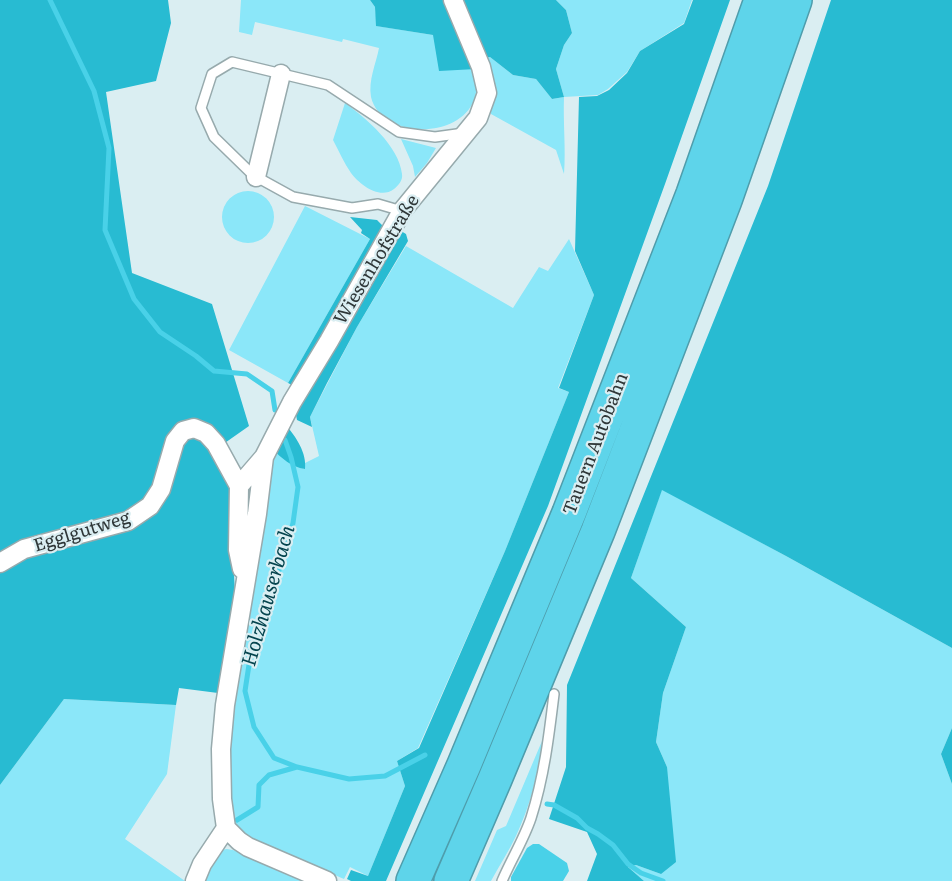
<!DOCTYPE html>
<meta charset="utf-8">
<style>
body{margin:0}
canvas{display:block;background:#daeef2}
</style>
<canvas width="952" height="881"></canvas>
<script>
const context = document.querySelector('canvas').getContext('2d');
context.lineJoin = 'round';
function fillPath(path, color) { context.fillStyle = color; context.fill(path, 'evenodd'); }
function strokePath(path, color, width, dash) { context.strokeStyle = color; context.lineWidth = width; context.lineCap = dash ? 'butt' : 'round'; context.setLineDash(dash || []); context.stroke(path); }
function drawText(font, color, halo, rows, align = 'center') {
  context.font = font + ' Literata,serif'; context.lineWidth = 4.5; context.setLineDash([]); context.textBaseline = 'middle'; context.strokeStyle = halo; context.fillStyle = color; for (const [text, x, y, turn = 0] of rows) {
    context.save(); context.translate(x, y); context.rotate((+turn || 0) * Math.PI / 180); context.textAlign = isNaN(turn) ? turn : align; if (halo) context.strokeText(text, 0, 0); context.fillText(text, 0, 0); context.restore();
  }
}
fillPath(new Path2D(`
 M241,0H370L375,7L377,26L433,35L476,69C477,79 478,90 474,100C459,140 381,139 371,97C368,80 376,64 379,48L343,39L342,42L255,22L252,35L239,32Z
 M556,0H692L684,23L640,51L627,72L608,89L598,95L564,97C563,123 566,149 564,174L556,150L491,114L483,58L490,57L513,75L536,79L552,99L564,97L556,69L564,45L572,33L566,10Z
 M345,103C366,118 399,146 402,174C403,180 399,185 394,189C380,200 360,185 351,173C344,163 339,151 333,140Z
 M401,139L436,148L427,163L415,177L413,166Z
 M222 217a26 26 0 1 1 52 0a26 26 0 1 1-52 0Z
 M305,206L370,239L288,383L229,350Z
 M569,239L594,295L558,388L569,392L505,551L418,748L397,761L405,786L368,876L350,867L344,879L258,842L243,834L234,826L230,817L226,739L272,449L304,469L305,463L319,456L310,417L357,327L406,246L513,308L539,267L548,271Z
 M662,489L786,556L952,648V728L941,754L952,784V881H644L628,867L636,865L661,874L667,767L656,742L663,693L686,627L631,578Z
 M64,699L176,705L167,774L125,839L185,881H0V785Z
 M542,741C539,773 530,806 516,836C509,851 499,866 491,881H475L497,830L506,826Z
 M227,849L238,851L303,881H199L220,850Z`), '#8be7f9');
fillPath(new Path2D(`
 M0,0H168L171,23L156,81L106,92L132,273L212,304L249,426L212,452L229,484L235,593L218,693L179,688L176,705L64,699L0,785Z
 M370,0H446L476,69L439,71L433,35L376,26L375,7Z
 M459,0H556L566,10L572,33L564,45L556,69L564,97L552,99L536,79L513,75L490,57L483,58Z
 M693,0H730L665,184L548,506L386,881H351L347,879L351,870L368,876L405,786L397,761L419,748L505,551L569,392L559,388L594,295L575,251L579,97L597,96L609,90L627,73L640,51L684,24Z
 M831,0H952V648L786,556L662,490L631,578L686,627L663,693L656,742L667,767L676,862L661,874L636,865L628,867L644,881H587L597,854L587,832L549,819L566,767L567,685L768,186Z
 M350,217L377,220L384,227L294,386L288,383L370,239L361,233L362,230Z
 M401,231L406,234L408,241L357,327L327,383L310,417L312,427L297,420L295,410Z
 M286,425C296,437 307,453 305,469C291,467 282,458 272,449Z
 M952,728V784L941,754Z`), '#28bbd2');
fillPath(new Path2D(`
 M533,844H539L567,863L569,871L563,881H511V877L527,848Z`), '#49d1e8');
strokePath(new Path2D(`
 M50,0L94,91L109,148L105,230L134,299L160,332L196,356L214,371L247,374L272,391L275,410
 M285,440L291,457L298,487L293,523L268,607L264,628L252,645L245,691L254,727L274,758L297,767L349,779L385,776L425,755
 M547,804L554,805L577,818L587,828L598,834L613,845L628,864L641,873L663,881
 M237,820L258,807L259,785L269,775L297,767`), '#49d1e8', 5);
const lane = new Path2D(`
 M402,211L378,204L352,208L293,197L253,175L214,137L201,108L212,74L232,62L328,85L399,132L435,137L464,133
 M502,881C511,860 524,839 531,818C544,777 549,736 554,694`);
const street = new Path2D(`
 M256,177L281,74
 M264,457L257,514L225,705L221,749L222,799L226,828L239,841L248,847L327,881
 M239,486L264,457L292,402L329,341L402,211L478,118L487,93L481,67L453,0
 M0,563L24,549L128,521L150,506L161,489L175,441L183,431L194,428L206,433L216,444L239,486L238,550L242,569
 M195,881L202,864L226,828`);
const highway = new Path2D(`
 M413,881L464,765L569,513L693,194L761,0
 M451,881L495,779L598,531L725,200L795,0`);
strokePath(lane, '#97aaad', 12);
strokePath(street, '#97aaad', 21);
strokePath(highway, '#4e9dac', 36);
strokePath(lane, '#fff', 9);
strokePath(street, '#fff', 18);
strokePath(highway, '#5ed4ea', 33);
drawText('18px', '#2f3738', '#daeef2', [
 ["Wiesenhofstraße",377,260,-59],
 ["Tauern Autobahn",596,444,-69],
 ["Egglgutweg",82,532,-17]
]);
drawText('italic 20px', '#05444e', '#daeef2', [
 ["Holzhauserbach",269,596,-74]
]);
</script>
